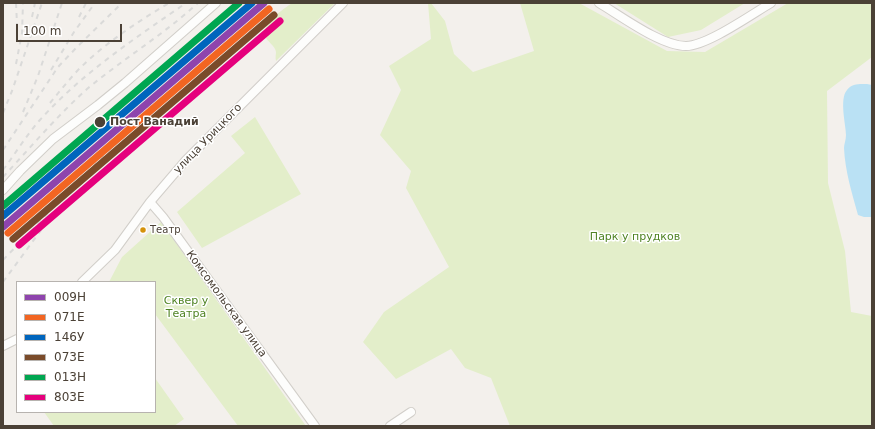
<!DOCTYPE html>
<meta charset="utf-8">
<style>
body{margin:0}
#map{position:relative;width:875px;height:429px;overflow:hidden;background:#f3f0ec;font-family:"DejaVu Sans",sans-serif}
canvas{display:block}
.frame{position:absolute;inset:0;border:4px solid #4b4136;pointer-events:none}
.legend{position:absolute;left:16px;top:281px;width:140px;height:132px;box-sizing:border-box;background:#fff;border:1px solid #b7b3af;margin:0;padding:5px 7px;list-style:none;font-size:12px;color:#4b4136}
.legend li{display:flex;align-items:center;gap:8px;height:20px}
.legend b{width:20px;border:1px solid #b7b3af}
.scale{position:absolute;left:16px;top:24px;width:106px;height:18px;box-sizing:border-box;border:2px solid #4b4136;border-top:0;padding-left:5px;font-size:12px;line-height:14px;white-space:nowrap;color:#4b4136;-webkit-text-stroke:3px #fff;paint-order:stroke}
</style>
<div id="map">
<canvas width="875" height="429"></canvas>
<div class="frame"></div>
<ul class="legend">
<li><b style="height:5px;background:#8e44ad"></b>009Н</li>
<li><b style="height:5px;background:#f26522"></b>071Е</li>
<li><b style="height:5px;background:#0065bd"></b>146У</li>
<li><b style="height:5px;background:#7a4b2a"></b>073Е</li>
<li><b style="height:5px;background:#00a651"></b>013Н</li>
<li><b style="height:5px;background:#e5007d"></b>803Е</li>
</ul>
<div class="scale">100 m</div>
</div>
<script>
const context = document.querySelector('canvas').getContext('2d');
context.lineJoin = 'round';
function fillPath(path, color) { context.fillStyle = color; context.fill(path, 'evenodd'); }
function strokePath(path, color, width, dash) { context.strokeStyle = color; context.lineWidth = width; context.lineCap = dash ? 'butt' : 'round'; context.setLineDash(dash || []); context.stroke(path); }
function drawText(font, color, halo, rows, align = 'center') {
  context.font = font + ' "DejaVu Sans",sans-serif'; context.lineWidth = 3; context.setLineDash([]); context.textBaseline = 'middle'; context.strokeStyle = halo; context.fillStyle = color; for (const [text, x, y, turn = 0] of rows) {
    context.save(); context.translate(x, y); context.rotate((+turn || 0) * Math.PI / 180); context.textAlign = isNaN(turn) ? turn : align; if (halo) context.strokeText(text, 0, 0); context.fillText(text, 0, 0); context.restore();
  }
}
fillPath(new Path2D(`
 M292,3H335L276,61C275,57 276,55 276,52C275,45 267,42 265,36C261,23 284,9 292,3Z
 M428,3H431L445,21L454,54L473,72L534,51L520,3H579L667,51L705,52L788,3H872V57L827,91L828,183L845,251L851,312L872,316V426H510L491,378L465,368L451,349L396,379L363,342L384,312L449,267L406,188L411,171L380,135L401,90L389,66L431,39Z
 M614,3H745L701,30L668,37Z
 M255,117L301,194L202,248L177,212L245,153L231,136Z
 M161,222L306,426H238L155,314V282H109L122,257Z
 M155,378L184,419L174,426H54L44,412H155Z`), '#e3eeca');
fillPath(new Path2D(`
 M867,84L872,85V217H864L858,215C852,193 845,171 844,148C844,144 846,140 846,135C846,125 839,99 847,90C852,83 860,84 867,84Z`), '#bae1f4');
const minor = new Path2D(`
 M599,3C621,16 661,46 686,46C707,46 752,14 771,3
 M3,190L20,171L53,139L98,105L125,83L216,3
 M150,202L163,217L315,426
 M82,282L115,250L150,202L186,160L343,3
 M3,346L17,339
 M390,426L411,412`);
strokePath(minor, '#d1cec9', 10);
strokePath(minor, '#fdfdfc', 8);
strokePath(new Path2D(`
 M16,3L17,24
 M6,4V3
 M32,17L35,3
 M79,17L86,3
 M16,64L22,33L23,3
 M51,70L74,32L95,3
 M50,103C59,92 68,81 78,70C104,44 137,22 169,3
 M23,112L38,76L62,3
 M3,113L12,91L42,3
 M115,131L206,67
 M3,150L58,67L77,47L122,3
 M3,170C15,154 26,136 39,121C81,74 134,39 186,3
 M3,177C30,148 57,116 87,89C123,59 163,35 198,3
 M3,260L108,151L146,116
 M3,282L44,226`), '#dadad9', 2, [5, 5]);
strokePath(new Path2D(`
 M3,227L264,3`), '#8e44ad', 7);
strokePath(new Path2D(`
 M8,233L269,9`), '#f26522', 7);
strokePath(new Path2D(`
 M3,216L252,3`), '#0065bd', 7);
strokePath(new Path2D(`
 M13,239L274,15`), '#7a4b2a', 7);
strokePath(new Path2D(`
 M3,206L239,3`), '#00a651', 7);
strokePath(new Path2D(`
 M19,245L280,21`), '#e5007d', 7);
for (const [x, y, r, color] of [
 [100,122,6,"#4b4136"],
 [143,230,3.5,"#d5920b"]
]) { const dot = new Path2D(); dot.arc(x, y, r, 0, 2 * Math.PI); context.fillStyle = color; context.fill(dot); strokePath(dot, '#fff', 1.5); }
drawText('10px', '#4b4136', '#fff', [
 ["Театр",150,230]
], 'left');
drawText('bold 11px', '#4b4136', '#fff', [
 ["Пост Ванадий",110,122]
], 'left');
drawText('11px', '#4b4136', '#fff', [
 ["улица Урицкого",208,139,-46],
 ["Комсомольская улица",226,304,54]
]);
drawText('11px', '#4f8323', '#fff', [
 ["Парк у прудков",635,237],
 ["Сквер у",186,301],
 ["Театра",186,314]
]);
</script>
